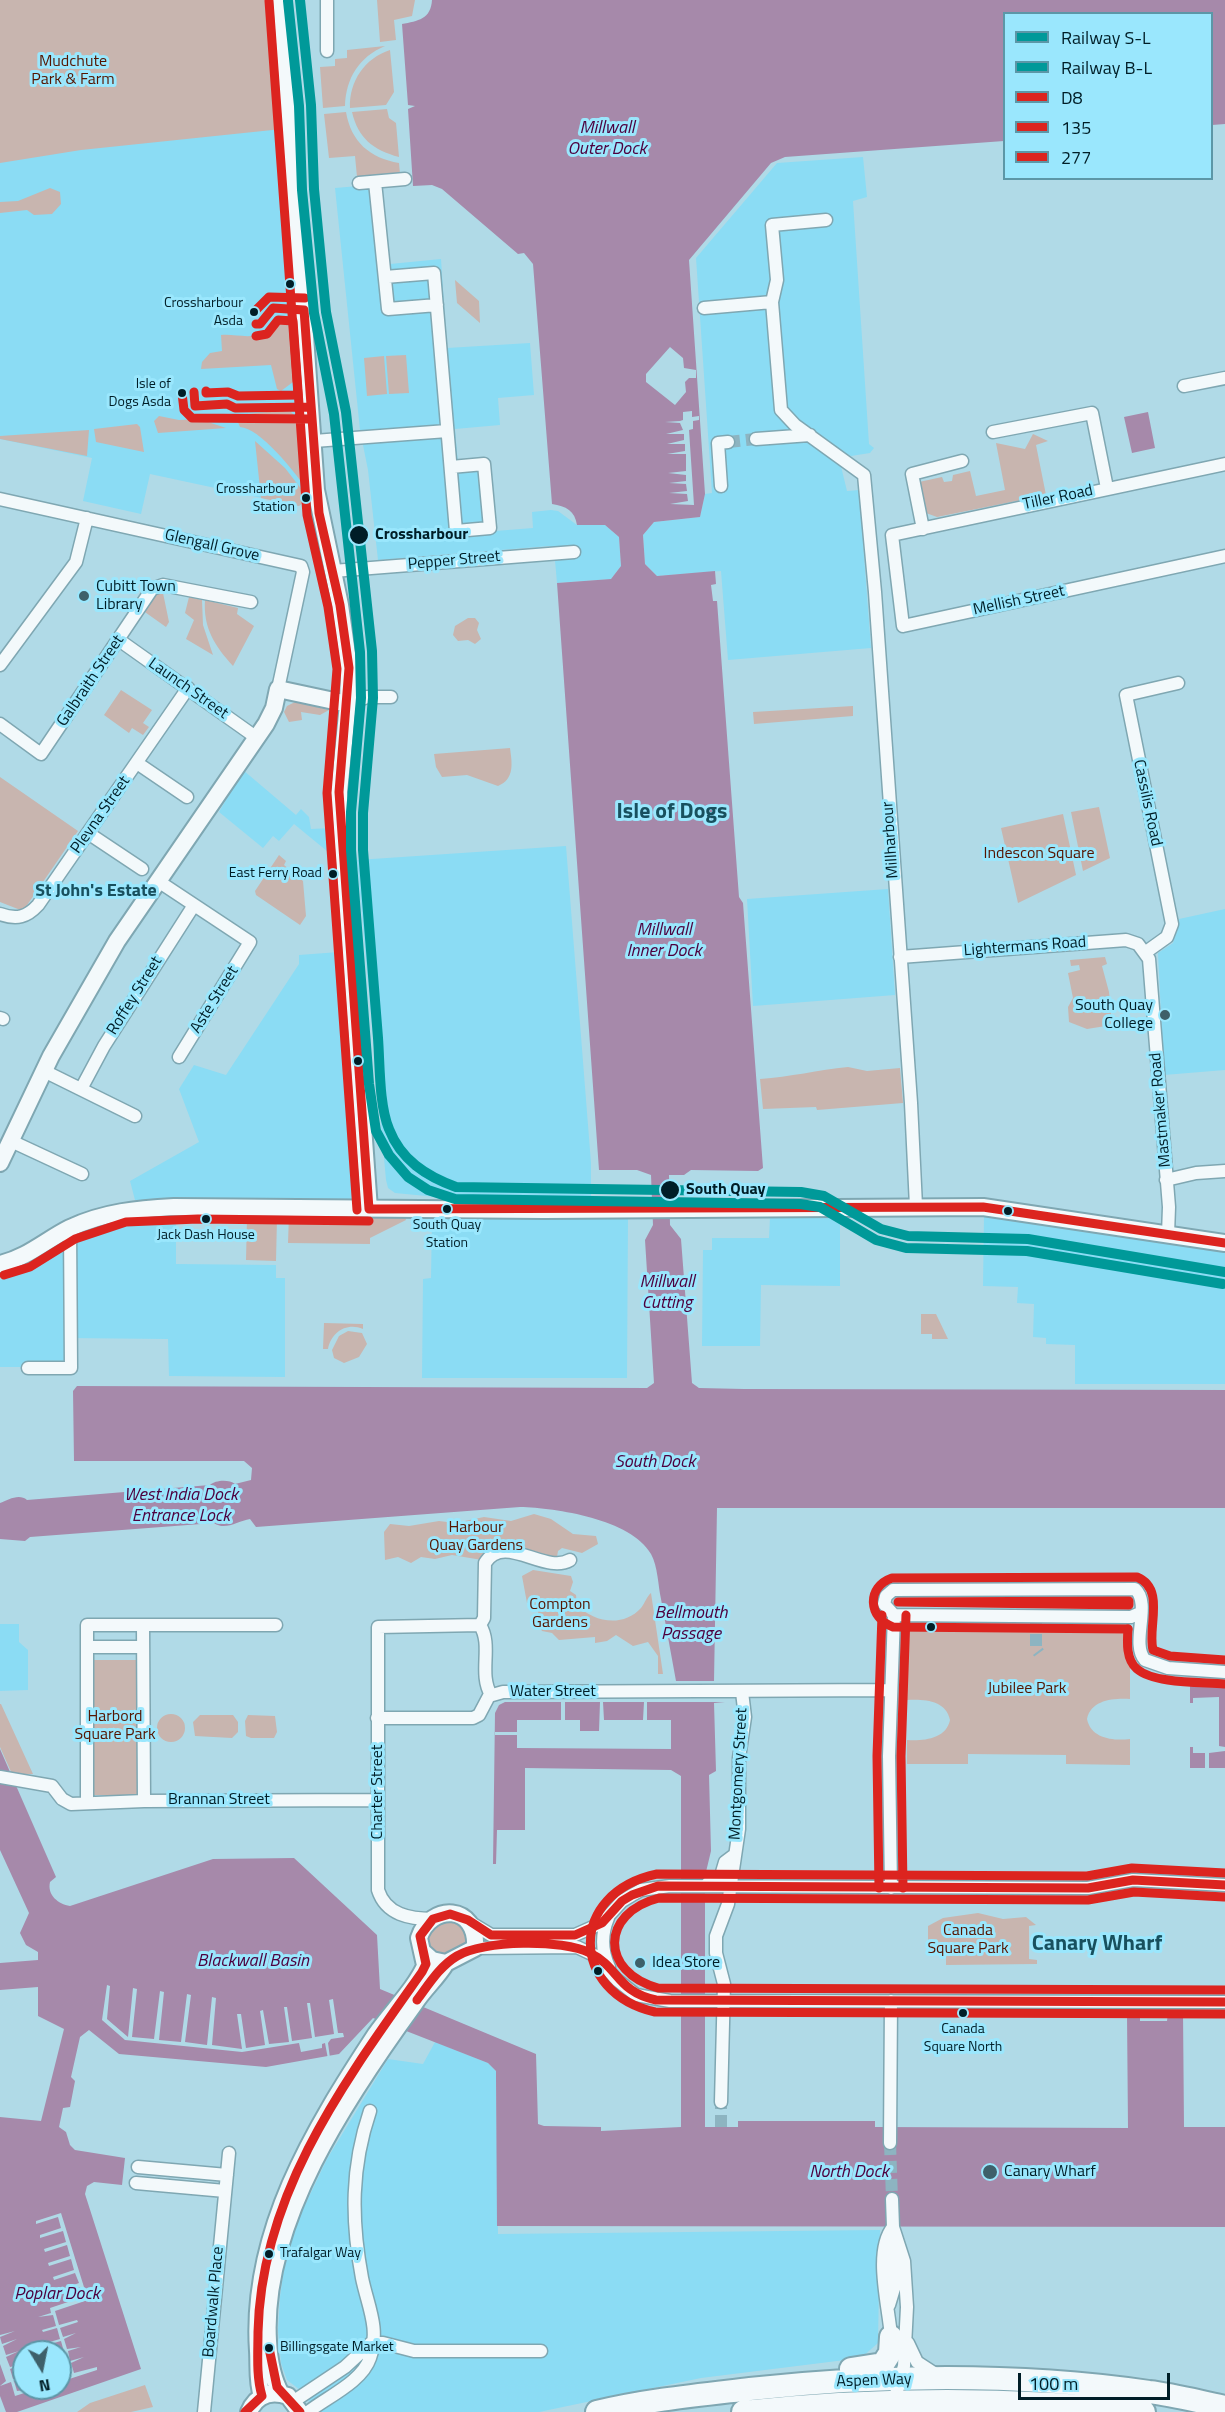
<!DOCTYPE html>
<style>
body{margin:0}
#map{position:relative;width:1225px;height:2412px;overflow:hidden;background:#b0dae7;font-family:"Titillium Web",sans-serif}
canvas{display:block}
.legend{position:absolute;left:1003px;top:12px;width:210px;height:168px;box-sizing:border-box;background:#9ae7fd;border:2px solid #5c97a7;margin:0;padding:8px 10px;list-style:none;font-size:18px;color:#001e27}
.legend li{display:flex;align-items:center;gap:12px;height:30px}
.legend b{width:30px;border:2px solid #5c97a7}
.north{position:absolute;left:12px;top:2340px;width:60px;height:60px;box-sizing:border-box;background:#9ae7fd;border:2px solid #5c97a7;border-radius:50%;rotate:170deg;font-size:16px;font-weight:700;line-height:24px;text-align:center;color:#001e27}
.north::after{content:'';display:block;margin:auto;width:21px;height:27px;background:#3e606a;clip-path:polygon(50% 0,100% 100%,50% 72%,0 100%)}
.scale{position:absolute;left:1018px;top:2373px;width:152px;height:27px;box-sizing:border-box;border:3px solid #001e27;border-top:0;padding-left:8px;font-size:18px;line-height:21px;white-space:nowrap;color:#001e27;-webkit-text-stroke:4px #9ae7fd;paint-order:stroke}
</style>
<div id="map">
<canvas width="1225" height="2412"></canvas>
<ul class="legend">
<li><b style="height:8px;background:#099"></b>Railway S-L</li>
<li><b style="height:8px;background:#099"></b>Railway B-L</li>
<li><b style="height:8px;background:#dc241f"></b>D8</li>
<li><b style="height:8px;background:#dc241f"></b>135</li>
<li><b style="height:8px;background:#dc241f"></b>277</li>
</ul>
<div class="north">N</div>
<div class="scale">100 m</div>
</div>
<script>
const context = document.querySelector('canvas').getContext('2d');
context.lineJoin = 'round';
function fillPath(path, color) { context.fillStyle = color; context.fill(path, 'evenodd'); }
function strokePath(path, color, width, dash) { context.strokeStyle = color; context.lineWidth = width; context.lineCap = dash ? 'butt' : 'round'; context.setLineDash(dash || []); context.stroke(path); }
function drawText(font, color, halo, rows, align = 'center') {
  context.font = font + ' "Titillium Web",sans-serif'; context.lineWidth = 6; context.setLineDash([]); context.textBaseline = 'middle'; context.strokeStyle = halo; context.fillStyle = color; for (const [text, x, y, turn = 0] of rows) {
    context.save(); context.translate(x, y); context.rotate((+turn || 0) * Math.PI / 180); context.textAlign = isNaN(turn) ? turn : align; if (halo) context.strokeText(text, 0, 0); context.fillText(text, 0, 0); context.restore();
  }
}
fillPath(new Path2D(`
 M281,124L305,501L299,506L150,474L141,514L83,501L92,458L0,439V150Z
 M863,157L867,197L853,201L869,444L874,448L870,453L851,456L845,453L840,462L847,491L859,490L871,648L728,660L721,571L657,576L645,564L643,535L654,522L700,517L705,494L712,493L696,258L777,163Z
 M382,184L390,264L441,259L447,348L530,343L534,395L498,398L500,425L455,429L458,463L489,461L495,531L533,528L532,512L551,510L558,511L577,525H605L619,537L621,566L611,579L557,583L554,549L549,546L378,560L368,470L360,430L335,188Z
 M243,770L296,815L301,809L309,817L311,829L332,828L333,856L294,824L279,841L273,836L263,848L219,812Z
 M566,846L591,1163V1202L479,1201L395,1193L388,1188L386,1180L357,860Z
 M888,889L895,995L753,1006L747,899Z
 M1225,909V1070L1164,1075L1158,953L1173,943L1179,919Z
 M339,952L356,1200H135L130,1181L199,1142L179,1089L194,1065L226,1075L299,964V955Z
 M176,1213V1264L276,1265V1278H285V1377L169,1376L168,1339L66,1338V1367H0V1280L25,1271L66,1237L97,1223Z
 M840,1215V1286L761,1285L760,1346H702L703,1250H712V1238H769L770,1218Z
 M984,1215L1225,1248V1384H1075V1345L1046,1344V1338L1033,1337L1034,1304L1017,1303L1018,1287L983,1286Z
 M432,1216L628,1218L627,1378H422L423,1279L431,1278Z
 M0,1624H19V1642L28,1650V1690L0,1691Z
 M435,2042L488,2063L496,2071L498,2234L880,2230L878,2343L861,2358L701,2378L539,2412H315L304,2393L287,2380L281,2363L278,2331L280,2297L286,2254L293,2230L327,2159L388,2059L423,2064Z`), '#8bdcf4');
fillPath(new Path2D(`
 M0,0H269L282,129L81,150L0,163Z
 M377,0H415L412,16L394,20L396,40L380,42Z
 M385,46C359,57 346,78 345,106L323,108L320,67L335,66V59L347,58V50Z
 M390,50L394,92L386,105L350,108C349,81 365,58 390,50Z
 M387,109L389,118L396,123L399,157C373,150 358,138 352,112Z
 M346,112C351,142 370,158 399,163L400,174L357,177L355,156L329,158L324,114Z
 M50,188L60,192L61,204L52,214L34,215L27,210L0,213V202L18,201Z
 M455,280L479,301L480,323L457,303Z
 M284,322L294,331L297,379L281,391L277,389L271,365L201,369L202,362L210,353L222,351L221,335C234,334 245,338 259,335C269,333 273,323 284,322Z
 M406,355L409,393L389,394L386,356Z
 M384,356L387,394L367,396L364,358Z
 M278,411L291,412L302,423L305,487C294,471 260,428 240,427L235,415Z
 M159,416L179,420L199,419L226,428L158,433L154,421Z
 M137,424L140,427L144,452L96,442L94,429Z
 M89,430L87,456L0,439V436Z
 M1033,434L1048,441L1036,445L1046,495L937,517L926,513L919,482L942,477L944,482L952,481L953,475L970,471L976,496L1005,490L996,443L1025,449Z
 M255,441L285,468L306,495L305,501L299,506L261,498Z
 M155,592L163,593L169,622L166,627L142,610Z
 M189,597L202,600L203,625L213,655L186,639L194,620L185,613Z
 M205,600L238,608L237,614L254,626L233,666C215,646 203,628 205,600Z
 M468,618H475L479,623L477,630L481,639L475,644L468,640L458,641L453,635L455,626Z
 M121,690L152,710L143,723L149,727L143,735L132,728L129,733L104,715Z
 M295,702L299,703L329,710L320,715L301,712L302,720L289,722L284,712L287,706Z
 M853,706V716L754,724L753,712Z
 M510,748C512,763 515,779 498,786L467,775L442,777L436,767L434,754Z
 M0,777L78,831L23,911L0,902Z
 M1099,807L1110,858L1083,871L1071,812Z
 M1063,814L1076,875L1018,903L1001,828Z
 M279,855L286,861L284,865L303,881L306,916L300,925L256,895L255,891Z
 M1105,957L1107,964L1102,966L1109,992L1112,1025L1087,1029L1069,1022L1068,1007L1073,998L1068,973L1080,970L1079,965L1071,966L1070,960Z
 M848,1067L867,1071L900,1068L903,1103L817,1110L816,1107L763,1109L760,1079C790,1077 818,1070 848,1067Z
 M289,1214L405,1216L406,1220L370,1238V1244L288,1243Z
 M247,1218H277L276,1261L246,1260Z
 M921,1314H936L948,1339H932V1334H921Z
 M324,1323L363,1324V1329C347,1322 331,1332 328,1349H323Z
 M348,1331L362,1333L367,1344L359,1357L344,1363L334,1358L332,1350L339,1336Z
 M534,1514L551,1519L573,1534L596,1536L598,1544L582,1553L562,1548L558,1551L557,1557L553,1559L519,1550L482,1560L452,1555L435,1559L421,1557L411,1563L398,1557L385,1560L384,1532L390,1524L409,1526L439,1521L455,1523L484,1517L511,1521Z
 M533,1570L571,1576L573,1582L570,1591L576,1595L577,1605C593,1622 623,1628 641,1608C645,1603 647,1596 651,1593L663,1674H658V1656L648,1642L633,1646L616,1635L607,1641L595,1643V1637L559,1640L552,1633L542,1631L537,1622L539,1607L527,1603L522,1576Z
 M909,1624H1130V1699C1113,1698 1091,1700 1087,1719C1091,1739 1114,1741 1130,1739V1765L1066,1764V1755L968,1754V1764H907V1740C924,1741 946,1739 950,1720C946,1700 924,1699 907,1700Z
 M90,1660H139L141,1795H90Z
 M0,1704H1L33,1774H12L0,1747Z
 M157 1728a14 14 0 1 1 28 0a14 14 0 1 1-28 0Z
 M200,1715H233L238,1722V1732L232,1738L195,1736L193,1722Z
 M248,1715L275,1716L277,1732L274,1738H251L246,1736L245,1721Z
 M978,1913L1003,1919L1026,1917L1036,1925L1029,1926V1959L1037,1960V1964L946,1965V1954L928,1949V1926L943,1918Z
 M438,1920L462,1923L469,1939L464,1945L442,1956L427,1949V1932Z
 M145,2385L153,2407L131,2412H77L90,2403Z`), '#c8b5af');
fillPath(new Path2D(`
 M432,0H1225V124L1212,125V14H1004V141L785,157L771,163L689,260L705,494L700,517L654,522L643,535L645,564L657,576L715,571L716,584L711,585L713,601H717L739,897L743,903L763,1168L758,1171L691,1170L684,1175H669L670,1225L681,1239L692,1383L699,1388L744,1389L1225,1390V1508H717L714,1681H725V1702L714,1703L716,1771L709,1775L711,1851L705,1876V2127H738V2121H875V2127L1128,2128L1127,2014L1140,2013V2021H1167L1168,2013L1183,2012L1184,2127H1225V2227L497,2226L496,2077V2071L488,2063L373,2018L339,2054L266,2067L119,2054L89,2030L80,2037L71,2077L75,2081L70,2107L63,2108L59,2127L66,2132L70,2145L75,2150L125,2158L122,2185L94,2182L87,2186L85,2194L141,2369L17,2412H6L0,2396V2117L41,2121L64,2029L38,2016V1987L0,1990V1963L38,1960V1952L26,1945L20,1933L29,1913L0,1850V1749L56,1877L50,1882C47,1895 58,1904 70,1906L213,1859L294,1858L377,1935L380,1989L536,2054L538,2124L544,2126L601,2127V2131L681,2127V1776L671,1770L525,1768V1830H497L496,1864H493L495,1713L499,1705L505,1702H664V1681H676C671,1654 666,1626 661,1599C658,1585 658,1567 651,1554C631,1519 556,1508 520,1507L256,1527L250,1519C238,1521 225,1531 214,1523L30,1537L25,1541L0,1539V1503C8,1500 19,1493 27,1500L210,1485C215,1480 229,1479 235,1484L251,1480L252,1468L244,1461H74L73,1391L77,1386L647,1388L654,1383L645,1240L653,1225L651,1175L637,1170H599L557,583L611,579L621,566L619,537L605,525H577C575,511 566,506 552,504L533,264L524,253L518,254L442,189L432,185L413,186L408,109L415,106L408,105L402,24C418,21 431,19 432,0ZM24,2352H60V2388H24Z
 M1148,412L1155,448L1132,453L1124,417Z
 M1190,1682H1198V1687H1225V1768H1190Z`), '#a689aa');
fillPath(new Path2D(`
 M670,347L683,358L684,368L696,370V378H689L685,382L686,392L675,405L646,382V374Z
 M692,411V417L699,416V420L693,421V429L689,430L694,505L670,504L688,501L687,494L669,493L687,491L686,484L669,483L686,481V475L668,473L686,471V454H667L685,451V444H667L684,440V434H666L683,430L680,423L665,422L680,421L683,420V412Z
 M664,1681H725V1702H664Z
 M1219,1697V1746L1225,1747V1751L1209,1753V1768H1205V1753H1193V1747H1187V1703H1193V1698Z
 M561,1702H565V1720H580V1731H599L600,1702H603L604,1720H643L644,1702H647V1720H671V1749L517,1748V1735H495V1732H517V1720H561Z
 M107,1985L110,1986L107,2019L128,2037L133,1988L137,1989L132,2037L154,2039L160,1991L164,1992L159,2040L181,2042L187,1994L191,1995L185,2042L207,2045L212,1997L216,1998L212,2045L242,2049L237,2014H241L246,2048L265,2045L260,2011L263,2010L269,2044L289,2042L284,2007H287L292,2041L312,2038L307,2003H310L315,2037L334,2034L329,2000L333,1999L338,2033H343L344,2037L331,2039L328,2043L330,2058L328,2059L325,2043L322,2044V2048L301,2052L299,2043L242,2052L125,2040L102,2020Z
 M61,2213L88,2300L55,2311L59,2325L77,2320L78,2322L60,2328L63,2337L76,2333L64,2339L67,2349L81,2347L68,2351L70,2361L84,2357L71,2363L74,2373L97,2367V2370L60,2382V2378L71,2375L69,2367L60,2369L68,2364L65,2355L60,2356L64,2352L61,2341L47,2345L46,2343L60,2339L57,2328L43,2332L42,2330L56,2326L53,2315L38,2317L51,2313L50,2308L83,2297L80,2287L58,2294L57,2291L79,2283L75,2273L54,2280L53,2277L74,2270L71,2259L49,2266L48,2263L70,2256L67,2245L45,2252L44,2249L66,2242L63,2231L40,2238V2235L61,2228L58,2217L36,2224V2221Z
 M15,2331L0,2337L2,2344L17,2339L3,2346L6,2355L19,2351L6,2357L10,2367L23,2364L10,2369L13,2379L24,2376L14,2381L17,2391L40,2388L15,2396L11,2382L0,2386L6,2381L0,2364V2335Z`), '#b0dae7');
strokePath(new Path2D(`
 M728,442L756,439
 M1036,1616V1649L1039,1653
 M721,2127V2102
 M890,2143L892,2199`), '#8db4c1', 12, [12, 6]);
const street = new Path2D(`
 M327,51V0
 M375,182L388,309L437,305
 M359,183L405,179
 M826,220L772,225L777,280L772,302L781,410L795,425L864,475L875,592L911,1103L916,1206
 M385,277L434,273L456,531L490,528L484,464L451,467
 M704,308L772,302
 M1184,386L1225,378
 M993,432L1092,413L1107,488
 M756,439L810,435
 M314,441L447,431
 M1225,464L892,535L903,626L1225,556
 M721,486L718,443L728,442
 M0,499L301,566L303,572L278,689
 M923,529L912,474L962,461
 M333,571L574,552
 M119,640L257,738
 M0,665L76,562L87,518
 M348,704L367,697H391
 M0,724L41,754L152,589L163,585L251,602
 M137,763L187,797
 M88,833L142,869
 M158,881L250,942L179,1057
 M0,914C17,920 27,917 38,905L188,688
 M1146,952L1167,937L1172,924L1126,695L1178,683
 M900,957L1126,940L1138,944L1149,959L1169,1207L1168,1234
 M0,1018L3,1019
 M44,1071L135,1116
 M81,1089L104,1046L194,905
 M11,1141L82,1174
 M1166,1180L1196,1173L1225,1171
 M28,1368H71L70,1228
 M1140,1613L1131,1617L894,1615L884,1604L886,1596L893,1590L1135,1589C1152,1604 1130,1643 1145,1660L1168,1668L1225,1672
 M143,1625L144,1801
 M480,1625L484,1618L485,1563C504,1532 545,1575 570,1560
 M480,1625C493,1646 478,1673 491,1695
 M87,1647H143
 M377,1718H473L479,1715L489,1696L503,1692L890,1690
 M0,1777L52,1786L62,1799L71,1804L144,1801L378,1800
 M87,1802V1625H276
 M708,1883L720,1879L725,1862L733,1856
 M891,1888L889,1756L894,1615
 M608,1918C601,1935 601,1950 609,1967
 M433,1919C410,1919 386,1915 378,1890V1627L480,1625
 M471,1923L491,1935H575L602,1923L622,1901L632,1895L641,1890L670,1886L1088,1888L1133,1880L1225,1885
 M475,1948L577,1947L594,1955L617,1980L636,1995L670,2001L1225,2002
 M721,2102L724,1984L716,1953V1936L728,1904L739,1829V1758L745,1717L742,1692
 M890,2143L891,2001
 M138,2167L227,2175
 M136,2183L225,2191
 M892,2199L893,2227L904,2261L907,2307L904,2366L894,2401
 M889,2305L895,2285L890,2242
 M891,2337C889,2306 873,2252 893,2227
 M908,2343L917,2362L937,2375
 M294,2401L345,2367L371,2343H383L414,2351H541
 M204,2412L229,2153
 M308,2412C327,2397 362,2382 370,2358C380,2328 368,2307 362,2278C351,2219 351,2167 370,2111`);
const secondary = new Path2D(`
 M281,0L316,490L340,605L349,668L348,704L339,792L369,1209
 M0,1163L51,1056L117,941L266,724L274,708L278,689L348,704
 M0,1264C27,1258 46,1240 70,1228C104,1212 138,1209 174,1207L544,1210L983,1207L1225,1243
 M423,1952L432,1960L446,1963L475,1948C478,1904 430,1903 419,1938L427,1974
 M281,2394C272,2378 269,2359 268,2341C261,2223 348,2095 415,2003C424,1989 437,1978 446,1963
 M262,2396C257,2382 259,2366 258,2351C250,2233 313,2130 376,2034C392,2011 415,1989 426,1964
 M249,2412C256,2395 271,2390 288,2396L300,2412`);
const highway = new Path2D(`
 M851,2369L883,2364L890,2353L891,2337
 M597,2412C647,2400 699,2395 750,2389C881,2375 1018,2373 1149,2392C1175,2395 1200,2402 1225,2407
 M743,2412C876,2398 1011,2397 1144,2412`);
strokePath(street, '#7fa7b2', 15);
strokePath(secondary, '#7fa7b2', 20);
strokePath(highway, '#7fa7b2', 26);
strokePath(street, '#f3f9fb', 12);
strokePath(secondary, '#f3f9fb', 16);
strokePath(highway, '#f3f9fb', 22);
strokePath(new Path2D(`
 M256,324H260L273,308L304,310L319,513L340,605L349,668L339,792L369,1209
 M194,392L195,406L227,404L235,408L311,407
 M369,1209L983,1207L1225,1243
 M417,2000C429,1984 440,1966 457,1956C483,1940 563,1939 590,1953C619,1967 617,1992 656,2000L1225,2002
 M269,2348L277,2387L300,2412
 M245,2412L262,2396C256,2376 258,2353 258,2332C261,2193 345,2081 422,1972L426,1964L420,1936L433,1919L450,1914L468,1920L491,1935H575L602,1923L622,1901L632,1895L658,1886L1088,1888L1133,1880L1225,1885`), '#dc241f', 9);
strokePath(new Path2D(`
 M256,336L267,334L278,320L293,321L307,515L328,607L337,669L327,793L357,1210
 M182,393L184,410L192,418L311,419
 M4,1275L30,1267L75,1239L126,1222L198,1219L369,1221
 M1129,1601V1605L898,1602Z
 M1128,1629C1127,1642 1126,1660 1137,1669C1154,1684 1202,1682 1224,1684
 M903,1888L901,1756L906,1615
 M1225,2014L655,2012C569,1992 568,1893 657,1874L1087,1876L1132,1868L1225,1873`), '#dc241f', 9);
strokePath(new Path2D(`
 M254,312L269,297L305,298
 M206,391V393L228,392L238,396L298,395L269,1
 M1128,1629L893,1627C868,1618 866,1587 892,1578L1137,1577C1166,1589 1147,1628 1153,1650L1170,1656L1225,1660
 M879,1888L877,1756L882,1615
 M1224,1897L1134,1892L1088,1900L659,1898C600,1913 600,1972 658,1988L1225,1990`), '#dc241f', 9);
strokePath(new Path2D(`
 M300,0L311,105L314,189L326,312L346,412L372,651L373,698L363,813V850C368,913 373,975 378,1038C380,1065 379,1105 389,1129C401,1160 426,1176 456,1187L801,1192L824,1196L881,1229L908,1236L1028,1239L1225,1272`), '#099', 10);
strokePath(new Path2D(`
 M288,1L299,106L302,190L314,313L334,414L360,652L361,698L351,812V850L369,1084L376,1131L389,1155L408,1177L428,1190L455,1199L800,1204L820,1207L876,1240L906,1248L1027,1251L1223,1284`), '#099', 10);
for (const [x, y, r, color] of [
 [290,284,5,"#001e27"],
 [254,312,5,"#001e27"],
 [182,393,5,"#001e27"],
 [306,498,5,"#001e27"],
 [359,535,10,"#001e27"],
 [84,596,6,"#3e606a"],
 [333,874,5,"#001e27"],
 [1165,1015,6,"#3e606a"],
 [358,1061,5,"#001e27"],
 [670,1190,10,"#001e27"],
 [447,1209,5,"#001e27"],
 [1008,1211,5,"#001e27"],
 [206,1219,5,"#001e27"],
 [931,1627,5,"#001e27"],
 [640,1963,6,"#3e606a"],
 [598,1971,5,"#001e27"],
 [963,2013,5,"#001e27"],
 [990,2172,8,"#3e606a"],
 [269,2254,5,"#001e27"],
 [269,2348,5,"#001e27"]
]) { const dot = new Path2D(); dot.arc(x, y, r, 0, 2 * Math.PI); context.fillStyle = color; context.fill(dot); strokePath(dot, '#9ae7fd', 2); }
drawText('14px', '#001e27', '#9ae7fd', [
 ["Crossharbour",243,304],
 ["Asda",243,322],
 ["Isle of",171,385],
 ["Dogs Asda",171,403],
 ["Crossharbour",295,490],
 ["Station",295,508],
 ["East Ferry Road",322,874],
 ["South Quay",447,1226,"center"],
 ["Station",447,1244,"center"],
 ["Jack Dash House",206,1236,"center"],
 ["Canada",963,2030,"center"],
 ["Square North",963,2048,"center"],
 ["Trafalgar Way",280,2254,"left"],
 ["Billingsgate Market",280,2348,"left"]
], 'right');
drawText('16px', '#551500', '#9ae7fd', [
 ["Mudchute",73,62],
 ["Park & Farm",73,80],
 ["Indescon Square",1039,854],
 ["Harbour",476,1528],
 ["Quay Gardens",476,1546],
 ["Compton",560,1605],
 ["Gardens",560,1623],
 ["Jubilee Park",1027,1689],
 ["Harbord",115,1717],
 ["Square Park",115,1735],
 ["Canada",968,1931],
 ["Square Park",968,1949]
]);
drawText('16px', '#001e27', '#9ae7fd', [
 ["Tiller Road",1058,498,-12],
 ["Glengall Grove",212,546,13],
 ["Pepper Street",454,561,-5],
 ["Mellish Street",1019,601,-12],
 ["Galbraith Street",91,681,-56],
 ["Launch Street",188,689,35],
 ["Cassilis Road",1147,803,78],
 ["Plevna Street",101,815,-55],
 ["Millharbour",891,840,-94],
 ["Lightermans Road",1025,947,-4],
 ["Roffey Street",135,996,-58],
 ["Aste Street",215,1000,-58],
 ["Mastmaker Road",1161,1110,-95],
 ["Water Street",553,1692],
 ["Montgomery Street",739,1774,-87],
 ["Charter Street",378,1792,-90],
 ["Brannan Street",219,1800],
 ["Boardwalk Place",214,2302,-85],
 ["Aspen Way",874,2381,-2]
]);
drawText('bold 16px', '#001e27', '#9ae7fd', [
 ["Crossharbour",375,535],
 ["South Quay",686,1190]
], 'left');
drawText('16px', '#001e27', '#9ae7fd', [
 ["Cubitt Town",96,587],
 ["Library",96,605],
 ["South Quay",1153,1006,"right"],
 ["College",1153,1024,"right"],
 ["Idea Store",652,1963],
 ["Canary Wharf",1004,2172]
], 'left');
drawText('italic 18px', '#4d003e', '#9ae7fd', [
 ["Millwall",607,129],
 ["Outer Dock",607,150],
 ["Millwall",664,931],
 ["Inner Dock",664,952],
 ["Millwall",667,1283],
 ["Cutting",667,1304],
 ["South Dock",655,1463],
 ["West India Dock",181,1496],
 ["Entrance Lock",181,1517],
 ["Bellmouth",691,1614],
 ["Passage",691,1635],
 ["Blackwall Basin",253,1962],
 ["North Dock",849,2173],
 ["Poplar Dock",57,2295]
]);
drawText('bold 18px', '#18505e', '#9ae7fd', [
 ["St John's Estate",96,892]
]);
drawText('bold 22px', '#18505e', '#9ae7fd', [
 ["Isle of Dogs",672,813],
 ["Canary Wharf",1097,1945]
]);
</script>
